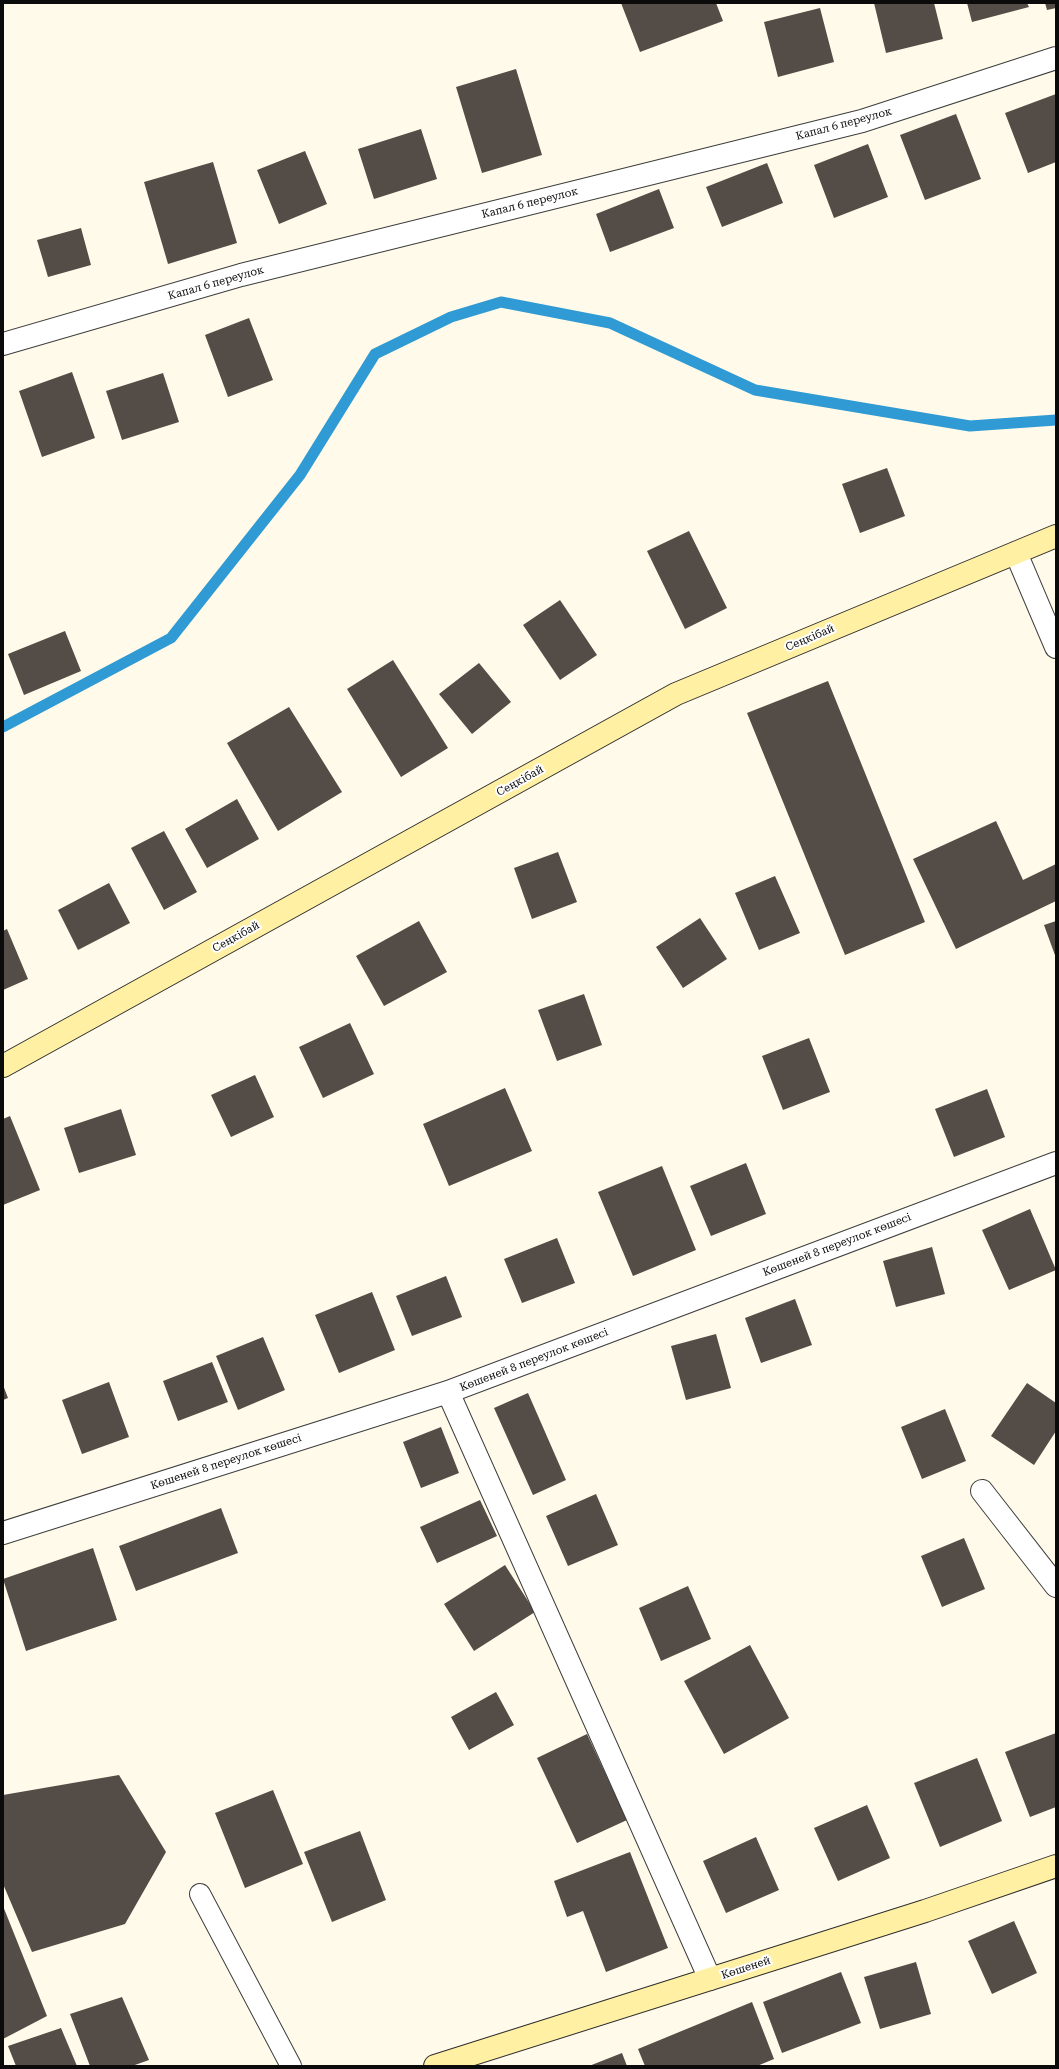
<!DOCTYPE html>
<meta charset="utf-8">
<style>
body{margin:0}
#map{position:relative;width:1059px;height:2069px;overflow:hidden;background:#fffae9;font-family:"Roboto Serif",serif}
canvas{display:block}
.frame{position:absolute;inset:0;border:4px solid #0b0b0b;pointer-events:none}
</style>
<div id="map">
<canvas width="1059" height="2069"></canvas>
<div class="frame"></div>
</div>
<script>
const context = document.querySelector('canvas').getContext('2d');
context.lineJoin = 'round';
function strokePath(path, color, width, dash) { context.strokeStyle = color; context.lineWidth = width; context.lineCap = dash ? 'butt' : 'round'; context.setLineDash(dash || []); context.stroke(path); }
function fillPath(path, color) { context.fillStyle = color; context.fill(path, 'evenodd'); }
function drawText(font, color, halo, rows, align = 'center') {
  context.font = font + ' "Roboto Serif",serif'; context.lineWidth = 4; context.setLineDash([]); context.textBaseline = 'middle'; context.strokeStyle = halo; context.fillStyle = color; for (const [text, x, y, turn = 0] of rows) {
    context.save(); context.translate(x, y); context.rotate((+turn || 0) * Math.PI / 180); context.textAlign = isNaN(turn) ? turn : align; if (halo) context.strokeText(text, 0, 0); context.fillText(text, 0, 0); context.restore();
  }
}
strokePath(new Path2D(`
 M3,727L171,638L300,475L375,354L451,317L501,302L610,323L755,390L970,426L1056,420`), '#2f9ad3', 11);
fillPath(new Path2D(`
 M621,3H716L723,21L640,52Z
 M874,3H934L943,39L886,53Z
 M967,3H1027L1029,7L972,22Z
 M1045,3H1056V8L1047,10Z
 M820,8L834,62L778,77L764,22Z
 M516,69L542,155L482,173L456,87Z
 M1056,94V162L1028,173L1005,113Z
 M956,114L981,179L925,200L900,135Z
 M421,129L437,179L374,199L358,149Z
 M868,144L888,197L834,218L814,165Z
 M305,151L327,204L279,224L257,170Z
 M213,162L237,243L168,264L144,182Z
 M767,163L783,203L722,227L706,187Z
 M659,189L674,228L610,252L596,214Z
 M81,228L91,265L48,277L37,240Z
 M249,318L273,380L228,397L205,335Z
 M72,372L95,438L42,457L19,391Z
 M163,373L179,422L122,440L106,391Z
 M887,468L905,516L860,533L842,484Z
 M689,531L727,608L685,629L647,551Z
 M560,600L597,655L560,680L523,625Z
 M65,631L81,671L24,695L8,654Z
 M393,660L448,748L401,777L347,689Z
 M479,663L511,702L472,734L439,694Z
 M828,681L925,922L845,955L747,713Z
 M289,707L342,792L278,831L227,743Z
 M237,799L259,839L207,868L185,829Z
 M996,821L1023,880L1056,864V901L956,949L913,859Z
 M164,831L197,892L164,910L131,848Z
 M558,852L577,902L532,919L514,868Z
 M775,876L800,933L759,950L735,893Z
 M109,883L130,923L78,950L58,910Z
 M700,918L727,959L683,988L656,947Z
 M419,921L447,972L384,1006L356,956Z
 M1056,921V958L1044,925Z
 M7,929L28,979L3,990V931Z
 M584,994L602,1045L557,1061L538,1010Z
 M350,1023L374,1074L323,1098L299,1047Z
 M809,1038L830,1092L783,1110L762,1056Z
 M255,1075L274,1117L231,1137L211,1095Z
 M505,1088L532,1151L449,1186L423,1124Z
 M987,1089L1005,1137L954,1157L935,1109Z
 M121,1109L136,1155L79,1173L64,1128Z
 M10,1116L40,1190L3,1205V1119Z
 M746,1163L766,1214L711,1236L690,1186Z
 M662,1166L696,1250L633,1276L598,1192Z
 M1030,1209L1056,1270L1009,1290L982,1230Z
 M557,1238L575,1283L522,1303L504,1259Z
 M932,1247L945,1294L896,1307L883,1261Z
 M446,1276L462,1317L412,1336L396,1296Z
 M372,1292L395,1350L339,1373L315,1315Z
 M795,1299L812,1345L761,1363L745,1318Z
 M716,1334L731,1388L686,1400L671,1346Z
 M263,1337L285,1390L238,1410L216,1356Z
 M212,1362L228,1402L178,1421L163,1381Z
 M109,1382L129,1437L82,1454L62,1400Z
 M1027,1383L1056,1403V1431L1034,1465L991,1436Z
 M3,1385L8,1398L3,1400Z
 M528,1393L566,1480L533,1495L494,1408Z
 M945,1409L966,1461L922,1479L901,1427Z
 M441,1427L459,1473L421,1488L403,1442Z
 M596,1494L618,1545L568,1566L546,1516Z
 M480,1500L497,1536L437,1563L420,1527Z
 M221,1508L238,1553L136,1591L119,1546Z
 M964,1538L985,1589L942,1607L921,1556Z
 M93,1548L117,1620L26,1651L3,1579Z
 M505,1565L535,1612L474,1651L444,1604Z
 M688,1586L711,1639L661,1661L639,1608Z
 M750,1645L789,1718L724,1754L684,1681Z
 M496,1692L514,1725L469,1750L451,1717Z
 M1056,1733V1807L1030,1817L1005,1752Z
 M587,1734L627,1820L577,1843L537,1758Z
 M977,1758L1002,1821L940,1847L914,1783Z
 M119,1775L166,1852L125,1924L32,1952L3,1884V1795Z
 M273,1790L303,1864L245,1888L215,1813Z
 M867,1805L890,1858L838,1881L814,1828Z
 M360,1831L386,1900L332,1922L304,1852Z
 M756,1837L779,1890L726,1913L703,1861Z
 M630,1852L668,1948L606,1972L583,1911L567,1917L554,1881Z
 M3,1906L47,2016L3,2039Z
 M1014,1921L1037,1973L992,1994L968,1941Z
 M916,1962L931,2014L880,2029L864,1977Z
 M841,1972L861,2023L782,2053L763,2002Z
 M122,1997L149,2060L132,2066H90L70,2014Z
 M752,2002L774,2059L757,2066H645L638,2049Z
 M61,2028L77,2066H16L8,2046Z
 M622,2053L627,2066H589Z`), '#544c47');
const lane = new Path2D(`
 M200,1894L291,2066`);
const street = new Path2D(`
 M3,344L241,275L862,121L1056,58
 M1016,553L1056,647
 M448,1392L710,1979
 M982,1491L1056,1586
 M3,1533L448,1392L1056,1163`);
const secondary = new Path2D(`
 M3,1066L676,694L1056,536
 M435,2066L925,1911L1056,1866`);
strokePath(lane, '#3e3e3e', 22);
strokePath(street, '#3e3e3e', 24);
strokePath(secondary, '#2d2d2d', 24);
strokePath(lane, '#fff', 20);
strokePath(street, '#fff', 22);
strokePath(secondary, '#fff0a4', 22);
drawText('11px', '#0b0b0b', '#fff', [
 ["Капал 6 переулок",844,124,-15],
 ["Капал 6 переулок",530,203,-14],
 ["Капал 6 переулок",216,283,-16],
 ["Сеңкібай",810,638,-23],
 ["Сеңкібай",520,781,-29],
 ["Сеңкібай",236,937,-29],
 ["Көшеней 8 переулок көшесі",837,1245,-21],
 ["Көшеней 8 переулок көшесі",534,1360,-21],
 ["Көшеней 8 переулок көшесі",226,1462,-18],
 ["Көшеней",746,1968,-18]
]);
</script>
